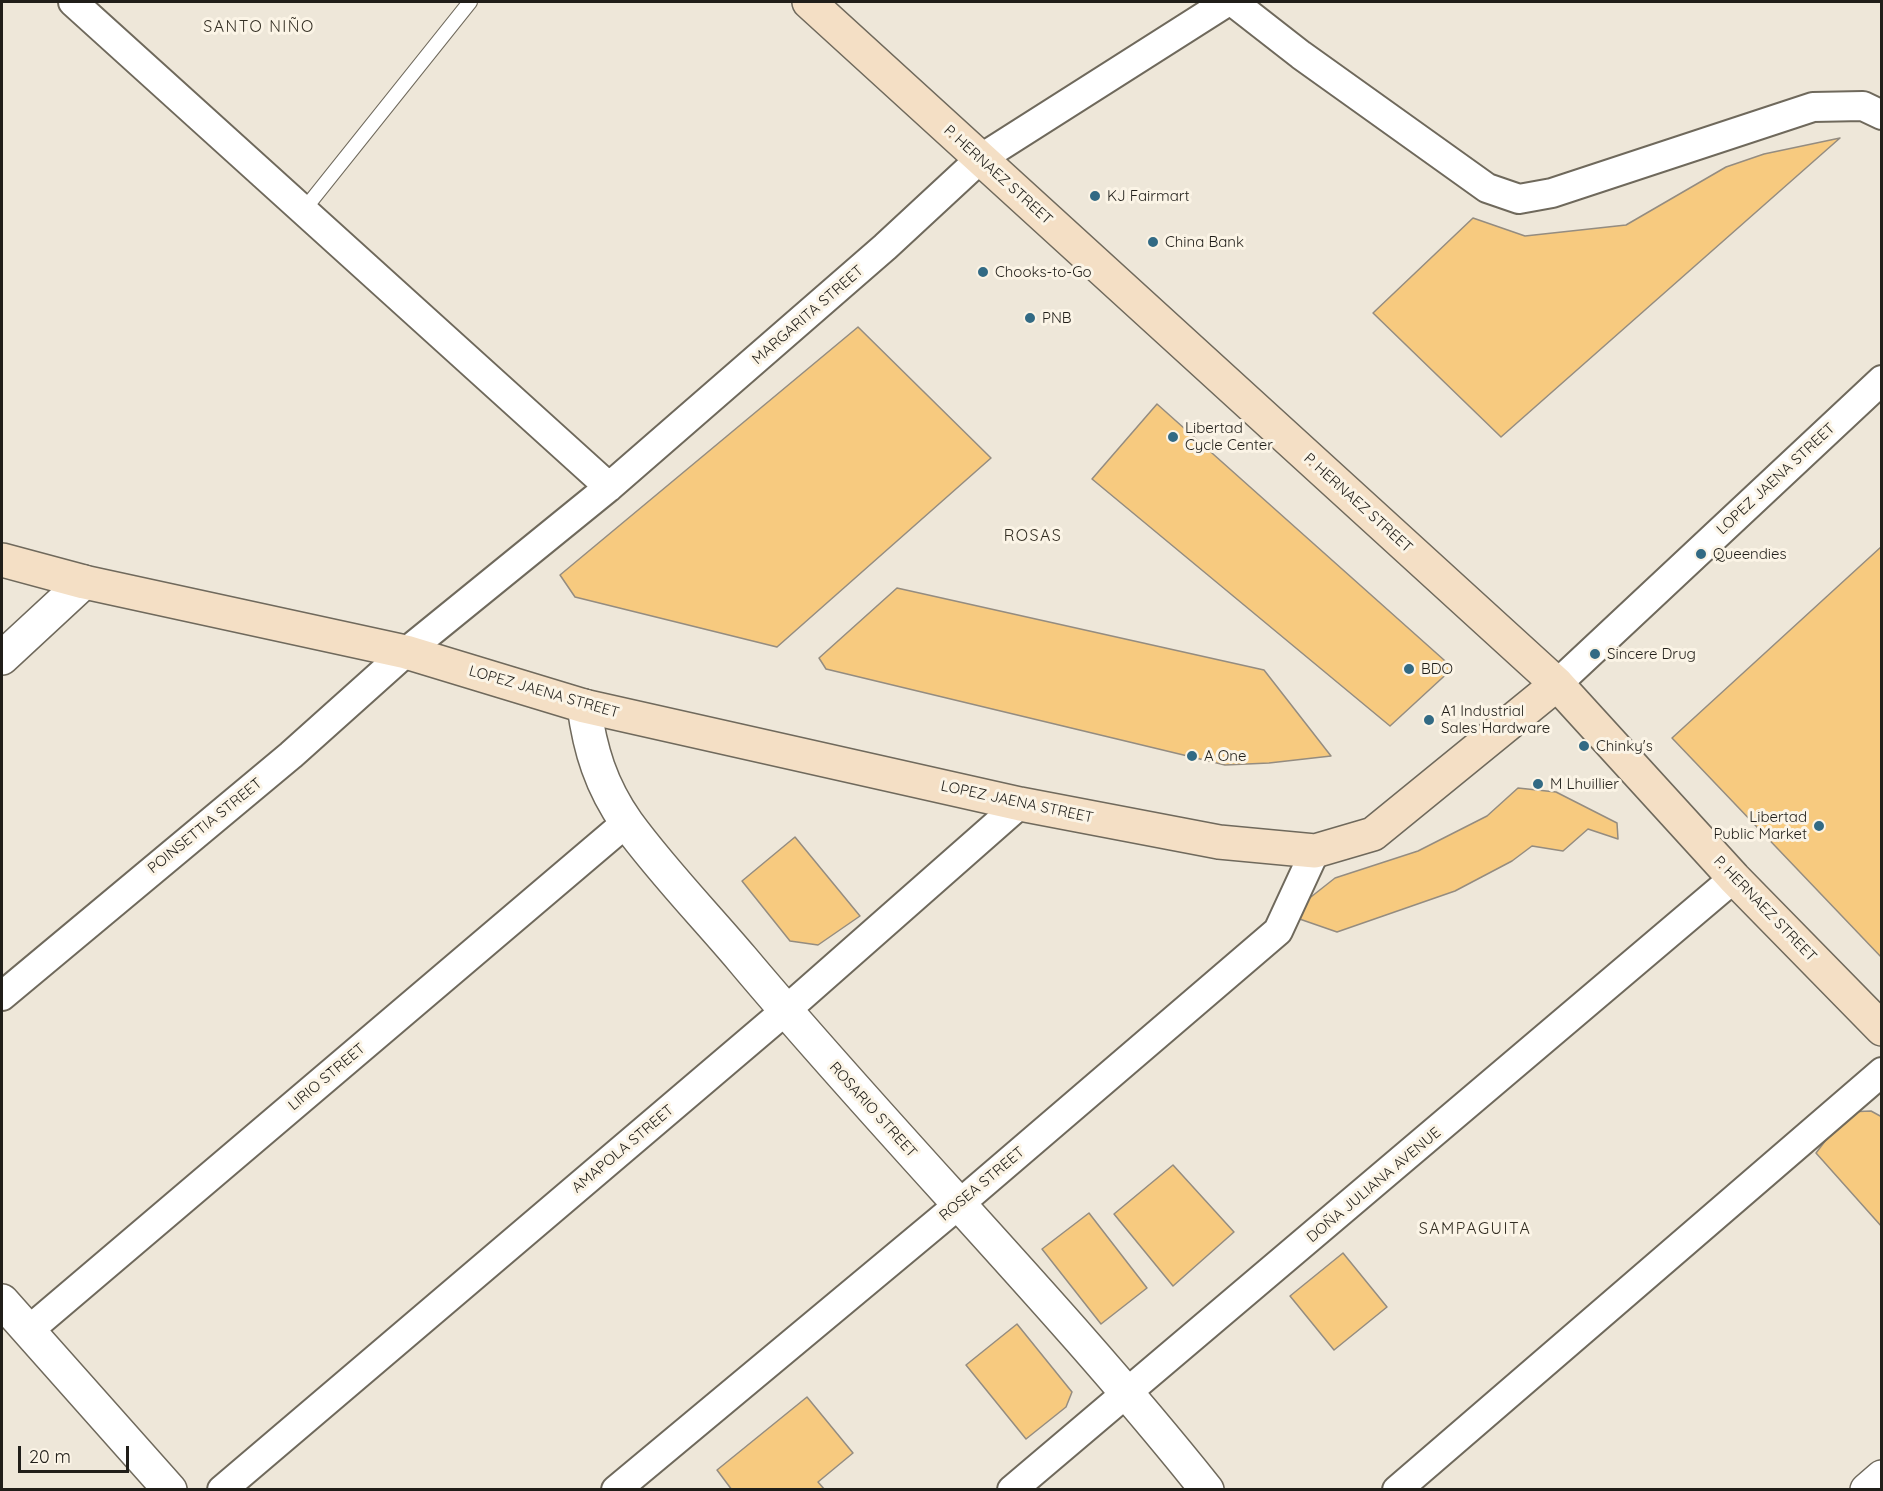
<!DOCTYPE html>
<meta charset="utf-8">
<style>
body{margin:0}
#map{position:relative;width:1883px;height:1491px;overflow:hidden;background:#eee7d9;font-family:Quicksand,sans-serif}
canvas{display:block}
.frame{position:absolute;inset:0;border:3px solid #201e19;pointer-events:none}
.scale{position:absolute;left:18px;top:1446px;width:111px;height:27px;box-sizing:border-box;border:3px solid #201e19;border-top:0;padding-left:8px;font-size:18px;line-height:21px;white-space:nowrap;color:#201e19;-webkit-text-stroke:4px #fbf4e6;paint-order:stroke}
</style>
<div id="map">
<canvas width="1883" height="1491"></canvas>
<div class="frame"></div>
<div class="scale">20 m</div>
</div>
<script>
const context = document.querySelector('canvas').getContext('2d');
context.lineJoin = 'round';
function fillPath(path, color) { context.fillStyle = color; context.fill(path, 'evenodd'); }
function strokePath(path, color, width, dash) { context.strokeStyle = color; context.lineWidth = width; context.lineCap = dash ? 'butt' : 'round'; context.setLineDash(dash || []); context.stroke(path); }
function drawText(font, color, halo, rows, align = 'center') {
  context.font = font + ' Quicksand,sans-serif'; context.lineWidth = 6; context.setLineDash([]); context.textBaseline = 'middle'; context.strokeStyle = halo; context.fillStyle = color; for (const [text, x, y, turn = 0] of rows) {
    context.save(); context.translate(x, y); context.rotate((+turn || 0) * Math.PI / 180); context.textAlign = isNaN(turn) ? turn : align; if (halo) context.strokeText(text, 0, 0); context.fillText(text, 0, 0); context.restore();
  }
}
const building = new Path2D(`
 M1840,138L1501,437L1373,313L1473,218L1525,236L1626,225L1726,167L1764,154Z
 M858,327L991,458L777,647L575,597L560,575Z
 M1157,404L1453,668L1390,726L1092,479Z
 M1882,546V958L1672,738Z
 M897,588L1264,670L1331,756L1269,763L1225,765L826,669L819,658Z
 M1518,788L1556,792L1617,823L1618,839L1588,829L1563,851L1532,846L1512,861L1455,891L1337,932L1288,915L1335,878L1418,851L1487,816Z
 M795,837L860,916L818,945L790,941L742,881Z
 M1871,1111L1882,1117V1227L1816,1153L1847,1112Z
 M1173,1165L1234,1232L1173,1286L1114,1214Z
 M1089,1213L1147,1288L1101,1324L1042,1249Z
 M1343,1253L1387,1307L1334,1350L1290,1296Z
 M1017,1324L1072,1392L1066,1407L1026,1439L966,1365Z
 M807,1397L853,1453L818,1482L825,1490H732L717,1470Z`);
fillPath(building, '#f7ca7f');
strokePath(building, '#948c80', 1.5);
const service = new Path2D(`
 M303,211L470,2`);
const minor = new Path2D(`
 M73,2L609,487
 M1233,2L1301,55L1487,188L1519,199L1552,193L1813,107L1863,106L1882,115
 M1557,684L1882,380
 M2,996L291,755L406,652L609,487L885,247L980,159L1227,2
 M28,1331L627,822
 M222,1490L785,1011L1020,804
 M616,1490L957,1206L1278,931L1315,851
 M1012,1490L1734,878
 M1397,1490L1882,1072`);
const tertiary = new Path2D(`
 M2,658L84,582
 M584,706C590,750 601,786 627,823C662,871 704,914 742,959C893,1139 1060,1306 1207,1490
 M2,1301L170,1490
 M1867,1490L1882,1477`);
const secondary = new Path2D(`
 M809,2L1557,684L1734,878L1882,1029
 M2,560L84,582L406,652L584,706L1020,804L1219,842L1315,851L1373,834L1557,684`);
strokePath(service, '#6f695c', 16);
strokePath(minor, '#6f695c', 32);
strokePath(tertiary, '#6f695c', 36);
strokePath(secondary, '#6f695c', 36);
strokePath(service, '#fff', 14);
strokePath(minor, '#fff', 28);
strokePath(tertiary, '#fff', 33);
strokePath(secondary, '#f4dfc5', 33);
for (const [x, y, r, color] of [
 [1095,196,6,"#326a84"],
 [1153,242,6,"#326a84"],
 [983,272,6,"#326a84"],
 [1030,318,6,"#326a84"],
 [1173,437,6,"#326a84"],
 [1701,554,6,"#326a84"],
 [1595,654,6,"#326a84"],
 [1409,669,6,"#326a84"],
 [1429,720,6,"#326a84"],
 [1584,746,6,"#326a84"],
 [1192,756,6,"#326a84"],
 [1538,784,6,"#326a84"],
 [1819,826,6,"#326a84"]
]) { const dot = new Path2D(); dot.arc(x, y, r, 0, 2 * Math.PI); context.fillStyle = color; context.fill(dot); strokePath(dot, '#fbf4e6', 2); }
drawText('15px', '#201e19', '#fbf4e6', [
 ["P. HERNAEZ STREET",998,175,42],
 ["MARGARITA STREET",808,315,-41],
 ["LOPEZ JAENA STREET",1776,479,-43],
 ["P. HERNAEZ STREET",1358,503,42],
 ["LOPEZ JAENA STREET",544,692,16],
 ["LOPEZ JAENA STREET",1017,802,12],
 ["POINSETTIA STREET",205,826,-39],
 ["P. HERNAEZ STREET",1765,909,46],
 ["LIRIO STREET",327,1077,-40],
 ["ROSARIO STREET",873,1110,48],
 ["AMAPOLA STREET",623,1149,-40],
 ["ROSEA STREET",982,1184,-40],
 ["DOÑA JULIANA AVENUE",1374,1185,-40]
]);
drawText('15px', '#201e19', '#fbf4e6', [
 ["KJ Fairmart",1107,196],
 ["China Bank",1165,242],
 ["Chooks-to-Go",995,272],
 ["PNB",1042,318],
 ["Libertad",1185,428],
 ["Cycle Center",1185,445],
 ["Queendies",1713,554],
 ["Sincere Drug",1607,654],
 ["BDO",1421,669],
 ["A1 Industrial",1441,711],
 ["Sales Hardware",1441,728],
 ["Chinky's",1596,746],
 ["A One",1204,756],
 ["M Lhuillier",1550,784],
 ["Libertad",1807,817,"right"],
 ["Public Market",1807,834,"right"]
], 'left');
context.letterSpacing = '1.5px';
drawText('16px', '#332e23', '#fbf4e6', [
 ["SANTO NIÑO",259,27],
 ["ROSAS",1033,536],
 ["SAMPAGUITA",1475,1229]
]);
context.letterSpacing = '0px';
</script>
